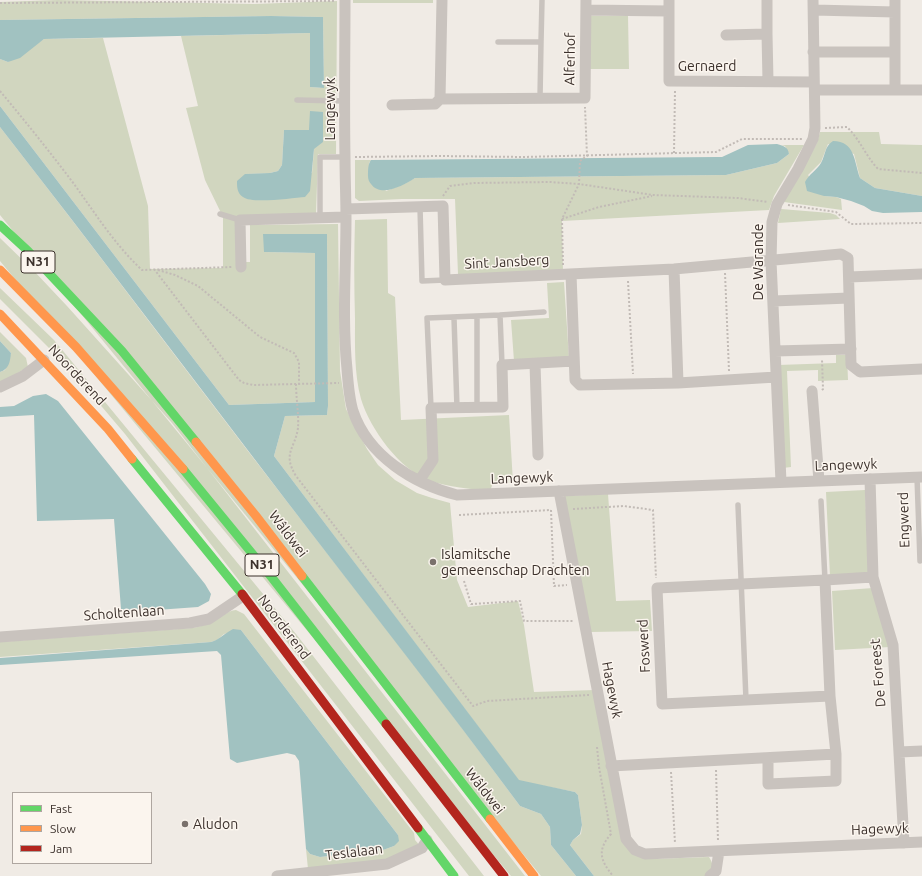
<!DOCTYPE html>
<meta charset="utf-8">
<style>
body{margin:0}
#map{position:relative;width:922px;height:876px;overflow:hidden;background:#f0ebe5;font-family:Ubuntu,sans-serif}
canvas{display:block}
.legend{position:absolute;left:12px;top:792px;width:140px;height:72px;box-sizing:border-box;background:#fbf5ee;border:1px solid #aea6a0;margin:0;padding:5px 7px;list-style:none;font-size:12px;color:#3b302b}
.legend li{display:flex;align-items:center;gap:8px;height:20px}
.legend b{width:20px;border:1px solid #aea6a0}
</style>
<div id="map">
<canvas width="922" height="876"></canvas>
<ul class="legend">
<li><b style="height:5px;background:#63d668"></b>Fast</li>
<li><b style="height:5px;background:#ff974d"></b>Slow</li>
<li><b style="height:5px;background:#b3261e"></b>Jam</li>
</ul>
</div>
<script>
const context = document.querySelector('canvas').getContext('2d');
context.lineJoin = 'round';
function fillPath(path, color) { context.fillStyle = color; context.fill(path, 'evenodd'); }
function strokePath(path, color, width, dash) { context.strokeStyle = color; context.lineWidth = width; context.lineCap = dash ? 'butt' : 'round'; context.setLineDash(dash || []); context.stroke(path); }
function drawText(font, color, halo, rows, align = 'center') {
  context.font = font + ' Ubuntu,sans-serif'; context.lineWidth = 3; context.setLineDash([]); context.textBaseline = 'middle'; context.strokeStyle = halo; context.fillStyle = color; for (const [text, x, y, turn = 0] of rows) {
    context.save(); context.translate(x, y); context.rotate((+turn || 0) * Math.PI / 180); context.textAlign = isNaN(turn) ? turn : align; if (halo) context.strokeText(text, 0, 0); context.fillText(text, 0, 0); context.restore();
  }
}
fillPath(new Path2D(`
 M58,0L254,4L337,1L336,154H318L316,215L237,217L236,262H250V225L338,224L340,371L346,409L367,449L378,465L395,480L417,493L432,498L450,503L457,580L468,607L518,601L524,625L534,692L595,690L625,842L652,859L709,857C715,867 712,867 707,876H594L570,845L573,840L581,834L582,825L578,795L575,792L519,781L274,456L285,416L327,415L328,406L327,234L264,252L315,253V402L229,405L0,106V59L8,62L44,39L103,38L148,206L150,269L223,268V217L205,180L186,108L198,106L181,36L310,33V87L324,88L323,17L271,16L0,20V2ZM284,130H309L314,149L312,173L245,174L270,173L278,171L282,165Z
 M353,0H433V3H353Z
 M586,16H628L629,69H584Z
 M0,127C96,250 189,375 285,499C364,601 444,702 520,806L541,814L550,827L551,845L576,876H541L0,215Z
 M820,132H879L881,144L922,145V196L875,188L860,178L854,154L828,144L821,162L808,175L824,196L836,197L841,199L842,210L784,202L817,143Z
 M781,145H804L774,196L769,210L562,221L563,272L461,276L458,274L455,199H402L359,201L355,198V160H371L369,163L386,191L406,183L415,178L726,175L777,163L789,154L785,146Z
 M781,209L830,213L836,215L840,219L778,223Z
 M387,219L388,293L395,297L401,420L509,415L513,483H493L490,491C470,489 449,487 430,481C400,470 370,429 361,399C354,373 355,345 355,318C354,285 354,253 355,220Z
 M0,238L34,271L67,306L172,423L525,876H511L0,261Z
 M564,282L569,358L514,361L511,320L549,318L547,283Z
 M0,288L54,340L296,634L484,876H469L125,434L69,368L0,299Z
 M0,332L26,358L28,367L0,383V372L5,370L11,353L0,341Z
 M836,355H847L848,380L818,381V370L787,371L791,467L783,468L778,365L836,363Z
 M865,490L869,573L830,576L826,492Z
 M608,494L616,601L650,600L652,631L590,632L564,496Z
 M873,588L890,647L835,650L832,591Z
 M236,610L244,614L414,833L415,840L422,848L382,861L308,869L306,849L310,854L320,857L383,850L394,846L398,835L241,630L224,634L217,640L211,642L0,657V642L192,628C200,627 206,624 213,621C222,617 227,611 236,610Z`), '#d1d6bf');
fillPath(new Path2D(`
 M271,16L323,17L324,88L310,87V33L44,39L20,58L8,62L0,59V20Z
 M0,106L229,405L315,402V253L264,252L263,234H327L328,406L327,415L285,416L274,456L519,780L575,792L578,795L582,825L580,834L573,840L570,845L594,876H576L551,845L550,827L541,814L520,806C444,703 364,602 285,499C190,375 96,250 0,127Z
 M310,111L323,112V142L314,149L310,191L305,197C293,198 251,204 243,197C237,193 237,187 237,181L245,174L270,173L278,171L282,165L284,130H309Z
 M833,141C855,141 854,161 860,178L875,188L922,196V212L883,213L872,211L864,206L851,201L836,197L824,196L807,191L805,182C809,174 817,170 821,163C826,154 824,147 833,141Z
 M777,144C784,146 788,147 789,154L777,163L726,175L415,178C404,185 381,198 371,184C369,182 368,179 368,176C368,170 368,164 371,160L716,157H722L748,145Z
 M0,341L11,353C10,362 9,369 0,372Z
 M46,394L58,401L205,584L211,594L209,601L198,607L129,612L121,609L114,519L37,521L34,415L0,417V407L14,406L33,396Z
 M233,629L241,630L398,835L399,841L394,846L383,850L320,857L310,854L306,849L299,761L295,755L287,753L237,763L230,759L221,655L217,651L0,665V658L211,642C219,640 225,633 233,629Z`), '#a1c2c1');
strokePath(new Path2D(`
 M0,3L335,1
 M0,91C25,121 50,152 74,184C95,213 115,245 142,270L232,267
 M825,128L847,127C861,141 865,155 878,169L922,173
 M674,153L675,90
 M355,157L440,156L524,157L716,152L742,139H802
 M443,196L450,186L474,183L550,182L579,184L653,195L738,198L768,202
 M788,205L836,212L851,224L922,223
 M562,219L599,207L652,196
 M563,265L562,219L579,184L580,161L587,156L585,107
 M154,269L239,380L244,383L253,385L339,383
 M158,270L175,275L198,286L260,337L294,353L299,362V384
 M725,273L729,371
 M628,281L633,374
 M296,384C296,397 299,416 298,428C295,449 282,453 296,476L473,706L487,701L589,695
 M822,390L823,389L822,359
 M573,509L624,506L653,510L656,578
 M551,510L554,586L567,585
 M459,515L551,510
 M464,581L471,604L520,601L524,621H573
 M597,747L599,767L611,834C597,850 600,860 613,876
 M716,770L718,841
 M671,772L675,843`), '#c2bbb6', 2, [2, 2]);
strokePath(new Path2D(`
 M498,42H541L542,0
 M540,98L541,42
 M297,100L345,101
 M420,207L422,281L445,280
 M220,214L240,220
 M320,218V157H345
 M500,315L544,312
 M477,317V408
 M454,318L457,408
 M431,408L427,318L500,315L502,365
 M917,477L920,561
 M821,501L825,580
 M738,505L746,700`), '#c9c3be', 5.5);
strokePath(new Path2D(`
 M345,0C345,52 344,105 345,157C345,178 346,198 346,218C346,268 342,319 347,369C348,383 349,398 353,411C368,456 414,484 457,495L922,477
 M442,0L440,99L585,98L586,0
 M669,0V81L813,82
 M586,10L669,11
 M814,10L895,12
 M767,34V0
 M726,35L767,34L768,81
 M813,52H895
 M895,89V0
 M815,90H922
 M392,105L435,104L440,99
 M346,209L443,206L445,280L674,269L841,254L848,258L851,365L860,372L922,369
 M241,267L240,220L346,217
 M674,269L678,383
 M571,274L575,380L580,385L678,383L776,377
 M849,277L922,274
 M773,301L849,298
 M775,351L851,349
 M535,364L538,455
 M0,387L23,376L44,360
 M812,391L819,481
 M870,479L873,577L893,645L904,843
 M419,481L433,460L431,408L503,407L502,365L574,361
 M781,482L771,261L772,222L777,204L798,169L813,139L815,128L813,0
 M559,491L626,839L635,850L645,854L922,842
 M0,637L190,623L209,619L243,596
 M830,696L662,704L657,588L825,580L873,577
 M899,752L922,751
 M768,758V784L836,781V754L830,696L825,580
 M611,766L836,754
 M277,876L387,864L422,848L427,840
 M710,876L716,871L719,851`), '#c9c3be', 11);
strokePath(new Path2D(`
 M0,225L28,251L122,351L196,442
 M132,459L242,594
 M183,469L273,579L386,724
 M302,576L490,819
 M418,828L454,876`), '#63d668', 9);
strokePath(new Path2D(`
 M0,270L76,347L183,469
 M0,314L108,429L132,459
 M196,442L256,516L302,576
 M490,819L534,876`), '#ff974d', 9);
strokePath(new Path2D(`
 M242,594L418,828
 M386,724L504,876`), '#b3261e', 9);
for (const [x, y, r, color] of [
 [433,562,4,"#7a716c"],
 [185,824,4,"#7a716c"]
]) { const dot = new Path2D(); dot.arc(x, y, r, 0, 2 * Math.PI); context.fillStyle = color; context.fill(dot); strokePath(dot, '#fbf5ee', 1.5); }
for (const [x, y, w] of [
 [38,262,34],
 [262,565,34]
]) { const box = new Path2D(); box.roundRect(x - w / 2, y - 11, w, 22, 3); context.fillStyle = '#fbf5ee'; context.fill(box); strokePath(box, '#3b302b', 1); }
drawText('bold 13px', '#3b302b', null, [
 ["N31",38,262],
 ["N31",262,565]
]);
drawText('14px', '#3b302b', '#fbf5ee', [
 ["Alferhof",570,59,-89],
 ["Gernaerd",707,66],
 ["Langewyk",330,109,-90],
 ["Sint Jansberg",507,262,-3],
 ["De Warande",758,262,-90],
 ["Noorderend",77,375,47],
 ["Langewyk",846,465,-2],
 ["Langewyk",522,478,-2],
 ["Engwerd",904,520,-92],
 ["Wâldwei",288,534,53],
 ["Scholtenlaan",124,613,-4],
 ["Noorderend",284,627,53],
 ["Foswerd",644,646,-93],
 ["De Foreest",878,673,-95],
 ["Hagewyk",612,690,79],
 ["Wâldwei",485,791,52],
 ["Hagewyk",880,829,-2],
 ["Teslalaan",354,852,-7]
]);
drawText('14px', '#3b302b', '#fbf5ee', [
 ["Islamitsche",441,554],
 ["gemeenschap Drachten",441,570],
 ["Aludon",193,824]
], 'left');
</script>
